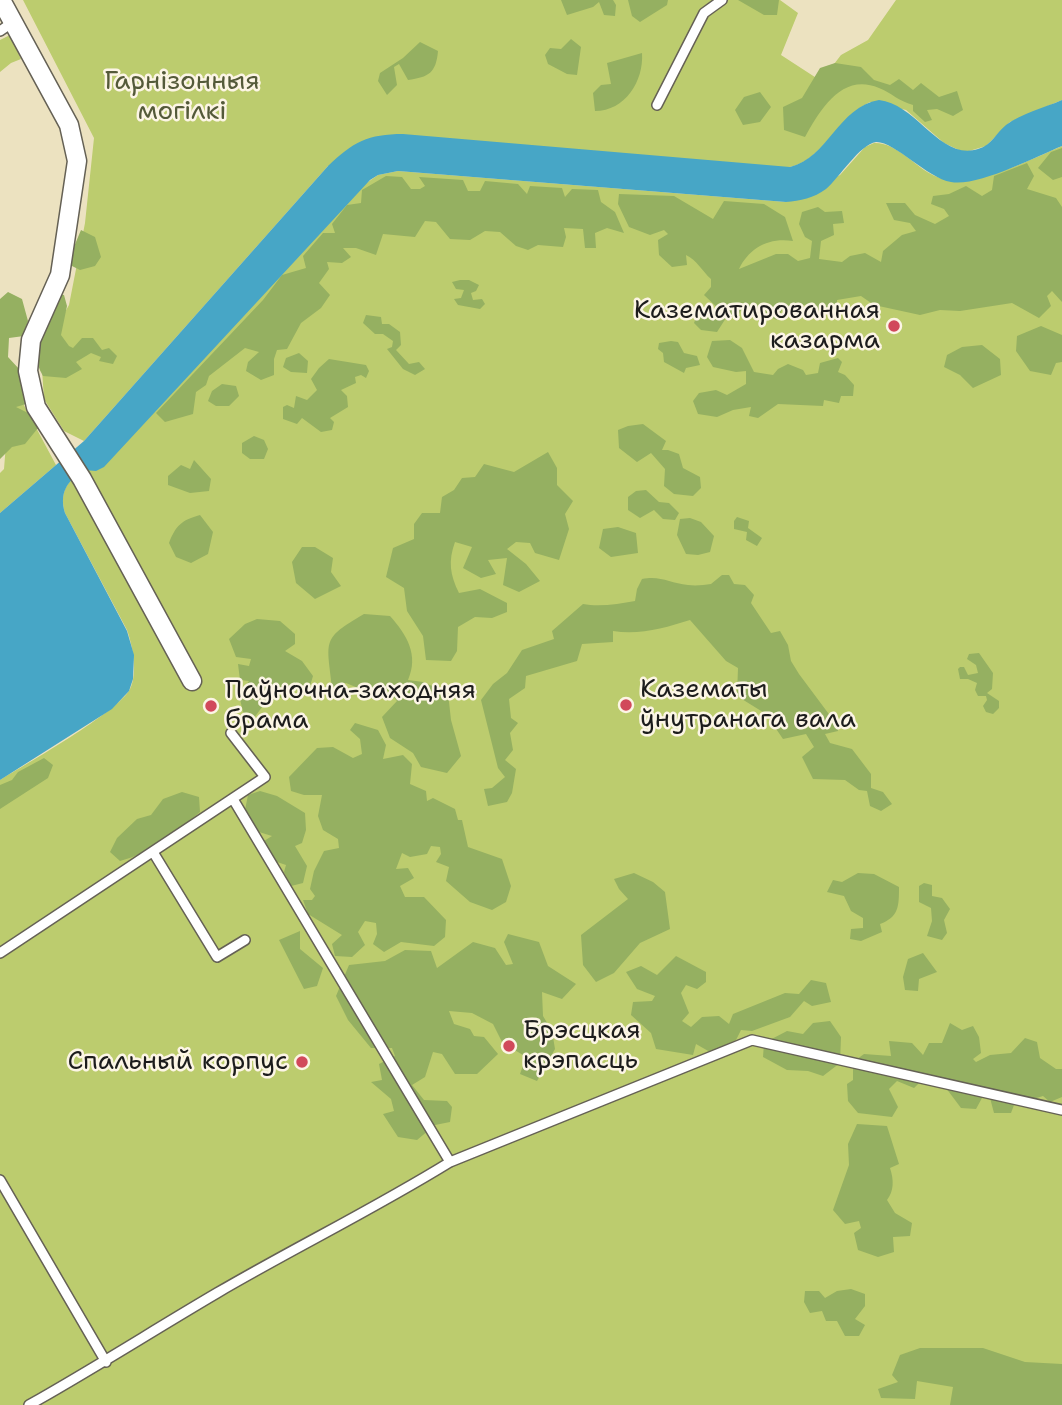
<!DOCTYPE html>
<meta charset="utf-8">
<style>
body{margin:0}
canvas{display:block;background:#ece2c0}
</style>
<canvas width="1062" height="1405"></canvas>
<script>
const context = document.querySelector('canvas').getContext('2d');
context.lineJoin = 'round';
function fillPath(path, color) { context.fillStyle = color; context.fill(path, 'evenodd'); }
function strokePath(path, color, width, dash) { context.strokeStyle = color; context.lineWidth = width; context.lineCap = dash ? 'butt' : 'round'; context.setLineDash(dash || []); context.stroke(path); }
function drawText(font, color, halo, rows, align = 'center') {
  context.font = font + ' "Shantell Sans",sans-serif'; context.lineWidth = 5; context.setLineDash([]); context.textBaseline = 'middle'; context.strokeStyle = halo; context.fillStyle = color; for (const [text, x, y, turn = 0] of rows) {
    context.save(); context.translate(x, y); context.rotate((+turn || 0) * Math.PI / 180); context.textAlign = isNaN(turn) ? turn : align; if (halo) context.strokeText(text, 0, 0); context.fillText(text, 0, 0); context.restore();
  }
}
fillPath(new Path2D(`
 M23,0H780L798,13L781,55L821,81L841,55L868,40L896,0H1062V100L1010,122L986,146L969,151H961L944,143L906,110L870,102C838,117 823,160 790,167L328,166L84,441L64,431L44,399L41,355L69,305L85,223L94,138Z
 M10,35L21,59L11,63L0,72V40Z
 M874,143C895,142 914,165 931,174C965,194 1029,160 1062,146V1405H0V780C26,764 118,712 130,689C138,673 133,647 127,630L65,513C59,492 67,481 84,470H96L362,186L378,175L398,171L786,202L840,175L865,147Z
 M11,381L56,465L0,513V473L4,469Z`), '#bccc6e');
fillPath(new Path2D(`
 M561,0H613L616,5L615,16L604,15L599,2L593,7L567,15Z
 M628,0H668L667,5L640,22L632,16Z
 M738,0H779L777,15H764Z
 M571,39L581,47L577,75L567,74L548,64L545,55L550,48L561,49Z
 M420,42L438,51C436,73 429,77 408,80L399,64L394,67L397,85L387,95L378,81L380,73L403,58Z
 M642,53C644,81 625,111 595,111L593,93L601,85L611,84L607,63Z
 M835,63L861,67L874,80L890,85L899,79L913,90L921,83L939,97L957,91L963,110L953,116L937,109L927,110L932,120L925,122L913,111V105C898,101 892,93 879,88C842,72 820,110 805,137L784,130L783,107L802,98L820,68Z
 M760,92L771,107L760,122L743,125L735,110L744,97Z
 M1062,148V177L1053,180L1038,168L1051,152Z
 M1027,163L1034,176L1027,189L1056,198L1062,207V302L1052,291L1047,296L1051,306L1039,318L1012,303L960,311L940,310L920,315L874,305L861,296L837,300V313L823,314L811,304L783,308L777,320L757,312L741,310L738,315L726,318L717,332L701,330L694,323L699,310L715,315L721,311L704,295L711,287V279C702,271 697,260 686,255L687,265L672,267L659,255L658,240L668,234L664,230L650,235L629,227L618,204L619,194L674,196L713,219L724,201L764,204L785,217L793,241C769,237 749,248 739,269L776,254H788L798,261L810,258L812,241L805,237L799,224L802,212L818,207L825,212L842,211L844,223L833,224L834,235L821,241L819,259L842,262L850,256L865,253L881,262L883,251L902,235L916,231L910,223L894,220L886,203H905L915,215L935,224L949,216L944,209L931,204L933,196L949,194L966,186L982,196L992,190L994,176Z
 M386,176L402,177L411,189H420L425,186L419,177L463,180L468,191H480L485,181L518,184L527,194L530,186L562,188L565,197L572,189L598,190L601,202L615,212L624,233L607,228L595,233L596,248H585L583,229L564,228L566,237L563,247L538,245L528,250L516,246L500,232L485,231L470,240L450,239L436,222L425,221L415,237L383,234L376,255L356,248H343L351,257L342,263L327,262L329,269L319,283L330,295L321,308L301,323L287,349L277,350L274,359V375L261,380L246,371L248,362L259,352L245,348L209,376L206,385L196,392L193,414L165,422L156,413L263,300L282,275L306,268L303,256L323,233H335L332,224L347,205L361,203L362,190Z
 M81,230L95,237L101,257L95,266L80,270L70,265L73,249Z
 M460,280H469L479,285L476,291L471,293L473,300L482,299L485,304L480,309L458,305L454,299L461,298L464,290L456,289L452,282Z
 M8,292L22,299L28,321L24,336L9,338L8,357L20,370L26,404L16,407L30,414L38,428L25,444L12,447L0,459V299Z
 M58,294L64,295L67,306L61,335L69,346L73,348L82,338H93L102,350L109,348L117,356L113,364L99,361L101,357L91,353L76,362L82,369L66,378L43,376C26,347 45,322 58,294Z
 M366,315L381,317L382,324H389L400,332L401,345L396,350L409,364L419,362L425,369L415,375L403,369L387,349L392,347L393,341L383,334H375L363,323Z
 M1041,326L1062,335V362L1056,363L1051,375L1030,371L1016,351L1017,336Z
 M730,340L742,348L754,372L773,375L778,369L788,364L803,370L806,375L818,373L820,363L838,358L842,362L838,372L845,375L854,385L853,396H841L839,403L824,400L823,406L778,404L758,418L749,416L751,407L733,410L717,417L698,414L693,401L699,393L716,390L727,395L746,384V371L736,372L713,367L707,357L712,341Z
 M671,341L678,342L684,353L697,356L700,365L686,368L684,373L664,362L663,353L658,349L659,343Z
 M982,345L1000,359L1001,375L973,388L960,375L944,367L947,355L962,347Z
 M299,353L308,361L307,373L291,372L283,367L286,358Z
 M329,359L366,365L369,371L366,378L361,375L355,377L356,383L341,390L347,396L348,407L330,418L334,422L332,430L321,432L302,418L297,424L283,419V407L287,405L294,408L296,396L307,400L317,390L311,379L319,368Z
 M222,384L236,386L239,396L229,406H216L208,401L212,391Z
 M643,424L666,441L662,450H668L679,454L683,468L700,477L701,488L693,496L674,494L664,486L665,469L651,453L637,462L619,448L618,430L628,426Z
 M254,436L264,440L268,449L264,459H250L242,453V443Z
 M548,452L557,468V485L573,501L565,514L569,529L559,560L535,553L530,543L516,542L507,549L526,564L540,581L519,592L503,585L507,558L488,560L496,574L481,578L463,568L472,547L455,542C448,561 450,575 459,593L480,589L507,603V612L492,618L475,617L458,627L457,651L451,661L426,660L423,636L407,611L404,588L386,577L393,548L414,539V524L422,513H440L442,497L454,490L462,478L475,477L484,464L514,472Z
 M194,460L211,479L209,491L190,493L168,485V476L181,465L190,469Z
 M646,490L659,502L669,503L679,513L675,520L663,519L654,510L640,518L628,510V497L636,491Z
 M200,515L213,532L208,554L191,563L176,557L169,543C176,525 182,520 200,515Z
 M737,517L749,521L748,528L762,538L757,546L746,540L747,532L734,529V521Z
 M690,518L701,522L714,536L710,552L698,555L686,554L677,535L680,519Z
 M618,527L636,533L638,553L611,557L599,548L603,529Z
 M302,547H315L333,558L331,572L341,586L315,599L296,583L292,562Z
 M722,575H729L734,584L745,585L754,595L751,603L771,633L780,631L788,645L791,661L799,674L837,725L838,731L825,734L830,743L852,749L871,774V788L883,792L892,804L881,811L870,806L867,791L859,790L845,780L813,779L802,757L814,747L806,734L783,739L766,714L737,696L738,668L726,661L690,620C665,628 640,635 613,631V642L582,644L577,661L526,676L525,688L509,699L511,718L518,723L510,733L513,750L505,760L516,769L512,793L507,802L488,806L484,789L492,788L505,777L498,768L481,700L493,684L507,673L522,650L554,639L552,631L583,604C599,607 619,604 635,601L637,589L642,579C660,575 670,583 688,585C696,586 704,585 711,584Z
 M364,614L390,616C407,635 419,655 408,680L423,682L448,693L451,720L461,756L447,773L421,767L413,753L390,738L382,717L397,701L384,687L363,690L346,683L332,687C327,640 321,639 364,614Z
 M257,619L280,621L295,634V644L285,651L302,661L313,676L310,686L296,690L272,685L271,691L283,697L265,703L254,718L243,712L239,695L249,681L240,680L238,664L249,666L251,659L236,657L229,639L245,624Z
 M979,653L993,673L992,689L987,693L999,701V708L993,714L986,712L983,706L987,700L986,696H978L975,690L977,683L968,679H960L958,669L960,667H964L968,675L978,673L976,665L967,659L969,654Z
 M355,723L378,730L386,745L383,759L403,755L412,764L410,784L426,791L427,801L433,798L455,809L458,820H462L468,847L502,859L511,886L506,902L492,910L470,902L446,881L449,867L436,862L441,854L440,847L431,846L427,854L410,857L402,853L396,869L408,868L414,878L400,886L405,897H424L446,920L445,937L434,946L401,942L384,952L373,944L377,934L376,923L365,921L358,932L365,945L352,957L335,956L332,944L342,935L308,914L303,900H312L315,896L310,889L314,871L324,851L339,848L338,839L323,830L318,816L322,795H304L291,791L289,777L317,748L333,747L353,758L362,754L360,739L350,730Z
 M44,758L53,765L48,778L0,809V785L12,780L18,772Z
 M260,791L277,796L305,813L306,830L302,843L295,846L307,866L303,883L291,886L284,872L286,865L277,862L264,841L272,836L259,832L245,810L248,795Z
 M182,792L199,797L200,812C176,832 151,853 120,861L110,852L117,838L137,819L151,815L163,799Z
 M634,873L653,882L665,892L670,929L640,943L614,973L596,982L583,965L581,935L628,899L619,889L614,879Z
 M858,873L874,874L899,887C899,906 899,917 880,924L882,932L861,941L850,939L851,929L863,928V918L851,911L844,896L827,892L833,880L842,882Z
 M924,883L932,885V896L942,898L950,909L944,920L947,933L942,940L927,936L932,921L931,908L919,902V886Z
 M300,931V949L323,968L317,986L304,989L279,940Z
 M508,934L539,942L548,966L576,984L562,999L542,992L543,1016L552,1031L555,1049L537,1081L520,1074L526,1057L502,1042L493,1024L472,1013L449,1011L454,1024L470,1029L474,1036L484,1037L498,1054L477,1074H455L442,1054L433,1052L425,1077L412,1085L424,1100L447,1101L452,1107L450,1122L435,1125L417,1140L398,1137L383,1114L394,1111L391,1099L371,1082L382,1080L379,1064L395,1056L392,1048H371L348,1020L336,996L349,965L385,961L405,950L431,951L437,968L473,942L495,948L506,965L513,964L504,942Z
 M923,953L937,972L919,979L918,991L905,990L903,977L908,959Z
 M676,956L706,972V982L697,989L686,985L681,993L689,1013L682,1021L691,1027L702,1017L719,1016L729,1024L733,1014L785,993L799,994L811,980L826,983L831,1002L812,1006L804,1001L790,1017L752,1031L741,1030L736,1040L710,1052L696,1044L693,1055L656,1049L651,1033L631,1015L633,1002L652,1001L655,996L637,989L626,972L641,966L657,975Z
 M830,1021L841,1037L840,1063L823,1076L808,1071L787,1070L763,1057L764,1043L787,1031L803,1034L813,1023Z
 M950,1023L962,1030L973,1026L979,1037L981,1053L973,1059L976,1062L990,1055L1011,1053L1025,1038L1037,1042L1040,1058L1056,1069H1062V1097L1050,1102L1043,1096L1014,1105L1011,1113H994L990,1098H982L976,1109L961,1108L940,1080L926,1076L914,1088L897,1081L889,1089L898,1107L892,1117L858,1113L848,1101L847,1084L853,1080V1062L864,1054L891,1056L889,1041L912,1043L923,1055L929,1043H942Z
 M857,1124L887,1126L899,1164L890,1168C894,1180 894,1191 887,1200L895,1213L912,1223L910,1236L893,1237L894,1252L878,1257L858,1250L854,1233L861,1228L859,1221L845,1224L833,1210L849,1165L848,1144Z
 M851,1289L865,1294V1306L855,1319L865,1325L859,1336H845L837,1321H826L822,1311L810,1313L804,1302L805,1291H819L825,1298L837,1291Z
 M920,1348H983L1025,1362L1062,1364V1405H950L953,1387L917,1381L915,1399L881,1398L878,1389L898,1382L892,1375L900,1355Z`), '#95b061');
fillPath(new Path2D(`
 M879,100C917,104 940,161 978,149C992,145 996,133 1006,125C1022,113 1044,108 1062,100V146C1035,157 978,187 951,182C927,178 894,141 876,142C860,144 839,178 826,189C814,198 800,201 786,202L398,171L378,175L370,180L104,467L96,471L84,470C67,481 59,493 65,513L127,631L134,655L133,679L129,691L112,709L0,780V513L84,441L328,166C353,142 368,134 403,134L790,167C828,158 838,107 879,100Z`), '#47a6c6');
const lane = new Path2D(`
 M0,31L13,22
 M657,105L704,13L722,0
 M233,799L450,1162
 M153,852L217,957L245,940
 M0,953L265,777L231,733
 M0,1180L106,1362
 M29,1405C93,1369 154,1330 217,1293C294,1248 374,1209 450,1162L752,1040L1062,1110`);
const street = new Path2D(`
 M1,0L69,125L77,161L60,275L31,340L28,371L36,407L82,479L192,681`);
strokePath(lane, '#656155', 12);
strokePath(street, '#656155', 21);
strokePath(lane, '#fff', 9);
strokePath(street, '#fff', 18);
for (const [x, y, r, color] of [
 [894,326,7,"#d1495b"],
 [626,705,7,"#d1495b"],
 [211,706,7,"#d1495b"],
 [509,1046,7,"#d1495b"],
 [302,1062,7,"#d1495b"]
]) { const dot = new Path2D(); dot.arc(x, y, r, 0, 2 * Math.PI); context.fillStyle = color; context.fill(dot); strokePath(dot, '#fcf5e5', 2.5); }
drawText('26px', '#545a39', '#fcf5e5', [
 ["Гарнізонныя",182,82],
 ["могілкі",182,112]
]);
drawText('26px', '#1c1c1c', '#fcf5e5', [
 ["Казематированная",880,311,"right"],
 ["казарма",880,341,"right"],
 ["Казематы",640,690],
 ["ўнутранага вала",640,720],
 ["Паўночна-заходняя",225,691],
 ["брама",225,721],
 ["Брэсцкая",523,1031],
 ["крэпасць",523,1061],
 ["Спальный корпус",288,1062,"right"]
], 'left');
</script>
